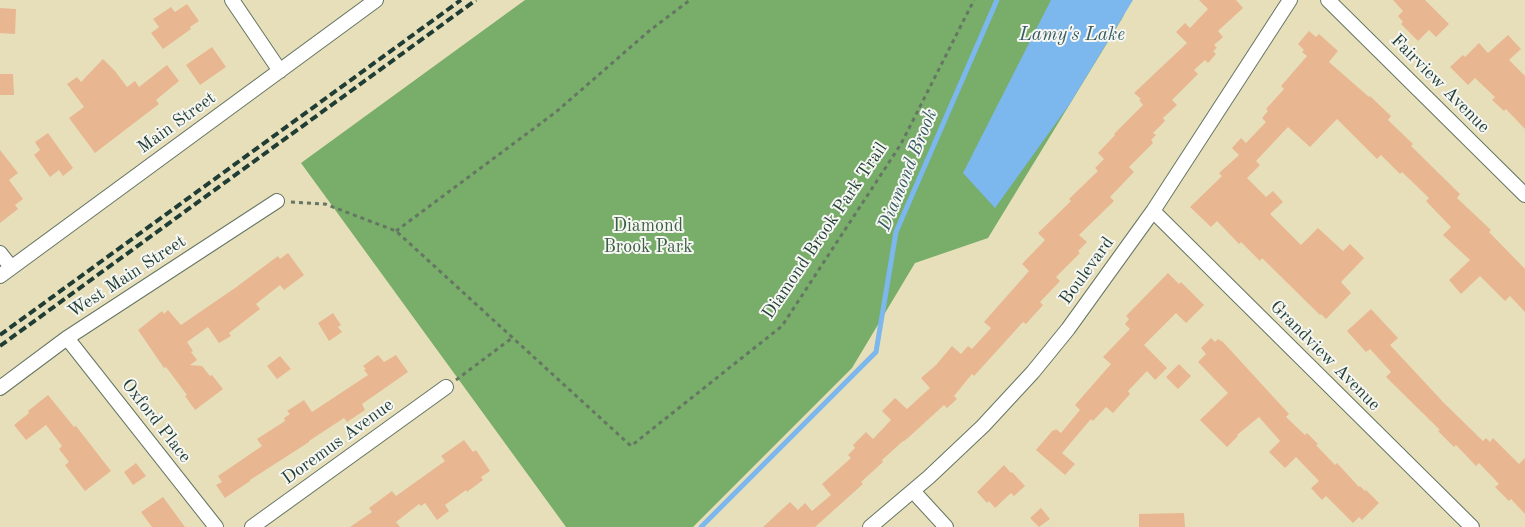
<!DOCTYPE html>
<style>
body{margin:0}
canvas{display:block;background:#e7dfb9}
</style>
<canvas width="1525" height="527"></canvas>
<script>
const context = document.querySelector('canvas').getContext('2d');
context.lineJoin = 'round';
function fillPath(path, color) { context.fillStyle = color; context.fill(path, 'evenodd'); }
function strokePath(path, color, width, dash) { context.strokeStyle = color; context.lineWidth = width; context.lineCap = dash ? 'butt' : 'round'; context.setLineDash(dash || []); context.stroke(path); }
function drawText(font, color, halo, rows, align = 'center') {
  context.font = font + ' "Old Standard TT",serif'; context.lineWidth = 4; context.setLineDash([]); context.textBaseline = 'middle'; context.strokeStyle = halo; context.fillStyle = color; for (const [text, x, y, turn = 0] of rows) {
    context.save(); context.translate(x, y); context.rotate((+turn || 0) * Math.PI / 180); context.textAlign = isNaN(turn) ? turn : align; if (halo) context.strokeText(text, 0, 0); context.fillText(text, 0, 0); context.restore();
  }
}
fillPath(new Path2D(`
 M525,0H1130L1123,17L988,238L915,263L852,368L693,527H566L301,163Z`), '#78ad6a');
fillPath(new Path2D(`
 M1051,0H1133L1069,105L995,208L963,173Z`), '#7cb7ee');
strokePath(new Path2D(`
 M701,527L876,352L896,232L997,0`), '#7cb7ee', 5);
fillPath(new Path2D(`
 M1199,0H1236L1243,8L1218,31L1223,37L1214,45L1217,48L1213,51L1216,54L1208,63L1205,60L1194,70L1198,74L1172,100L1177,105L1163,118L1165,121L1153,133L1156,135L1151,140L1153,143L1129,167L1134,172L1110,197L1114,201L1079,235L1087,242L1078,251L1080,253L1056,277L1060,281L1040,302L1043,305L1026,324L1023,322L974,376L972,374L954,396L957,399L947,408L944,405L909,437L904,441H903L882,460L883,462L861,482L863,484L815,527H763L790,502L798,510L805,503L812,511L831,495L822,484L851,458L848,455L855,448L853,445L866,432L873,439L891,420L882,411L895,398L907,409L930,388L921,378L936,365L952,346L961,354L968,346L972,349L991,328L984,322L1029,271L1022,264L1045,240L1038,233L1071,201L1069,199L1098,171L1095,168L1104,159L1098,153L1115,135L1114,134L1143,105L1139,100L1141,99L1134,93L1187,43L1176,32L1185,23L1190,28L1208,9Z
 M1393,0H1425L1449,24L1436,37L1429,30L1418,41L1401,24L1403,22L1398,16L1403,11Z
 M187,4L199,21L190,27L191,29L163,49L151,33L159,27L153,19L171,7L175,12Z
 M0,8L16,9L15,34L0,33Z
 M1309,31L1316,37L1319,34L1338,51L1329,62L1369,97L1370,96L1391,116L1388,120L1413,144L1411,146L1460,194L1457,198L1491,230L1489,232L1525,269V312L1510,296L1505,301L1480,276L1461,294L1449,280L1470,260L1443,235L1451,227L1426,201L1429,198L1402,172L1400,174L1381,155L1377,159L1337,119L1310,147L1288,127L1256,161L1260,165L1247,178L1266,197L1273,191L1283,202L1270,214L1301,245L1318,228L1343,251L1350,244L1364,258L1341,282L1351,293L1326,319L1321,314L1320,315L1262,258L1260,261L1241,242L1239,244L1217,221L1211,227L1190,207L1218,180L1222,176L1219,173L1239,155L1232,148L1241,138L1246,143L1266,122L1262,118L1268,111L1266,109L1284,89L1281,86L1307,56L1302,52L1304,50L1298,44Z
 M1508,35L1521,49L1509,60L1525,76V129L1506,109L1504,111L1492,100L1495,97L1475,78L1468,85L1450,67L1463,55L1465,57L1479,43L1488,53Z
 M212,47L226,67L200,85L186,65Z
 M103,59L115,71L127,87L135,81L139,87L167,65L179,81L156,100L159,104L95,153L69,118L84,107L67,84L77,77L81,82Z
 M0,74H13L14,95H0Z
 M48,133L73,168L63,176L59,170L50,177L34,155L40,150L35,142Z
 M0,150L18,173L9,180L23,199L15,205L18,209L0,223Z
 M288,253L304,275L284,290L280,285L256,304L260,309L229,333L231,336L219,343L208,327L187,342L193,351L191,352L197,360L190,365L202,366L210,376L212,375L223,389L195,410L185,396L187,395L166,367L164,368L138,330L162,311L164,314L168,310L181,325L235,288L278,256L280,259Z
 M1168,273L1179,284L1181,282L1204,305L1186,323L1176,313L1144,345L1167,368L1155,380L1147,371L1128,391L1130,394L1113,413L1106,407L1093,421L1091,419L1062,453L1075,464L1065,475L1036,450L1053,430L1054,431L1056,429L1061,433L1080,410L1075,405L1111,364L1103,357L1130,329L1125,324L1129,319L1126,316Z
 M1371,309L1398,338L1390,345L1444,403L1483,441L1486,438L1490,442L1493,438L1519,464L1525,458V514L1511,499L1509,501L1495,487L1499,484L1479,463L1476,466L1456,445L1454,447L1438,431L1440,430L1386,377L1391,372L1370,349L1366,352L1347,331Z
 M333,313L341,325L338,327L342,332L329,341L318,323Z
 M1211,338L1215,342L1218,339L1223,342L1289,414L1286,417L1305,435L1307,433L1318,444L1316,445L1335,465L1337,463L1359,487L1360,486L1365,491L1366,490L1379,503L1362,520L1359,517L1353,523L1326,496L1322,500L1311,488L1319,481L1296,457L1285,468L1269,452L1280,441L1259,417L1237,435L1238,436L1227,447L1200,420L1228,393L1198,362L1206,354L1201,348Z
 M378,355L384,362L396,355L408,372L362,404L365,410L347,422L344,418L309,441V442L250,480V481L225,498L216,485L222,482L218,476L262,446L257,439L285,421L284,418L290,414L287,411L304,400L312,412L368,375L364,370L366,369L363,366Z
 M280,356L291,369L277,379L267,366Z
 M1179,364L1191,376L1178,389L1166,377Z
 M48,395L74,427L76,426L111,471L85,491L65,465L69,462L59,449L62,446L46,425L26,440L14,425L29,413L28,411Z
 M464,440L473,452L476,450L490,471L481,477L483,480L467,492L466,490L445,505L449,511L437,520L425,503L421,506L419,504L396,522L400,527H350L372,512L369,508L392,491L396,496L445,461L441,456Z
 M136,463L146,476L133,485L124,472Z
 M1004,465L1011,473L1012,472L1025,486L1014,496L1011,493L995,508L989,501L987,503L977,492Z
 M163,497L185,527H152L141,512Z
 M1041,508L1050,519L1039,527L1030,518Z
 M1184,513L1185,527H1139V514Z`), '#e8b792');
const street = new Path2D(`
 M232,0L280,71
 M1328,0L1525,195
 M1153,211L1472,527
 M0,253L11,267
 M0,276L376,0
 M67,338L216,527
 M0,388L67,338L277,201
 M913,491L946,527
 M252,527L446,387
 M870,527L929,477L983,426L1033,372L1068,329L1153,211L1290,0`);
strokePath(street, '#657663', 16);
strokePath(new Path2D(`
 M291,202L325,204L396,231L631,446L782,326L901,144L974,0
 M396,231L556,112L649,31L690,0
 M456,380L512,338`), '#657663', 3, [4, 4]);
strokePath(street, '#fff', 14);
strokePath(new Path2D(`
 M0,335L461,0
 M0,346L476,0`), '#1f3d34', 4, [8, 4]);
drawText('18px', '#1f3d34', '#f6f6f2', [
 ["Fairview Avenue",1440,84,45],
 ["Main Street",177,123,-36],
 ["Diamond Brook Park Trail",825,231,-56],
 ["Boulevard",1087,271,-54],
 ["West Main Street",127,277,-33],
 ["Grandview Avenue",1325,356,45],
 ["Oxford Place",156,421,52],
 ["Doremus Avenue",338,442,-36]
]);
drawText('18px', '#3c6046', '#f6f6f2', [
 ["Diamond",648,226],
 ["Brook Park",648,247]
]);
drawText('italic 19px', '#365c62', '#f6f6f2', [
 ["Lamy's Lake",1072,35],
 ["Diamond Brook",908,170,-68]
]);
</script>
